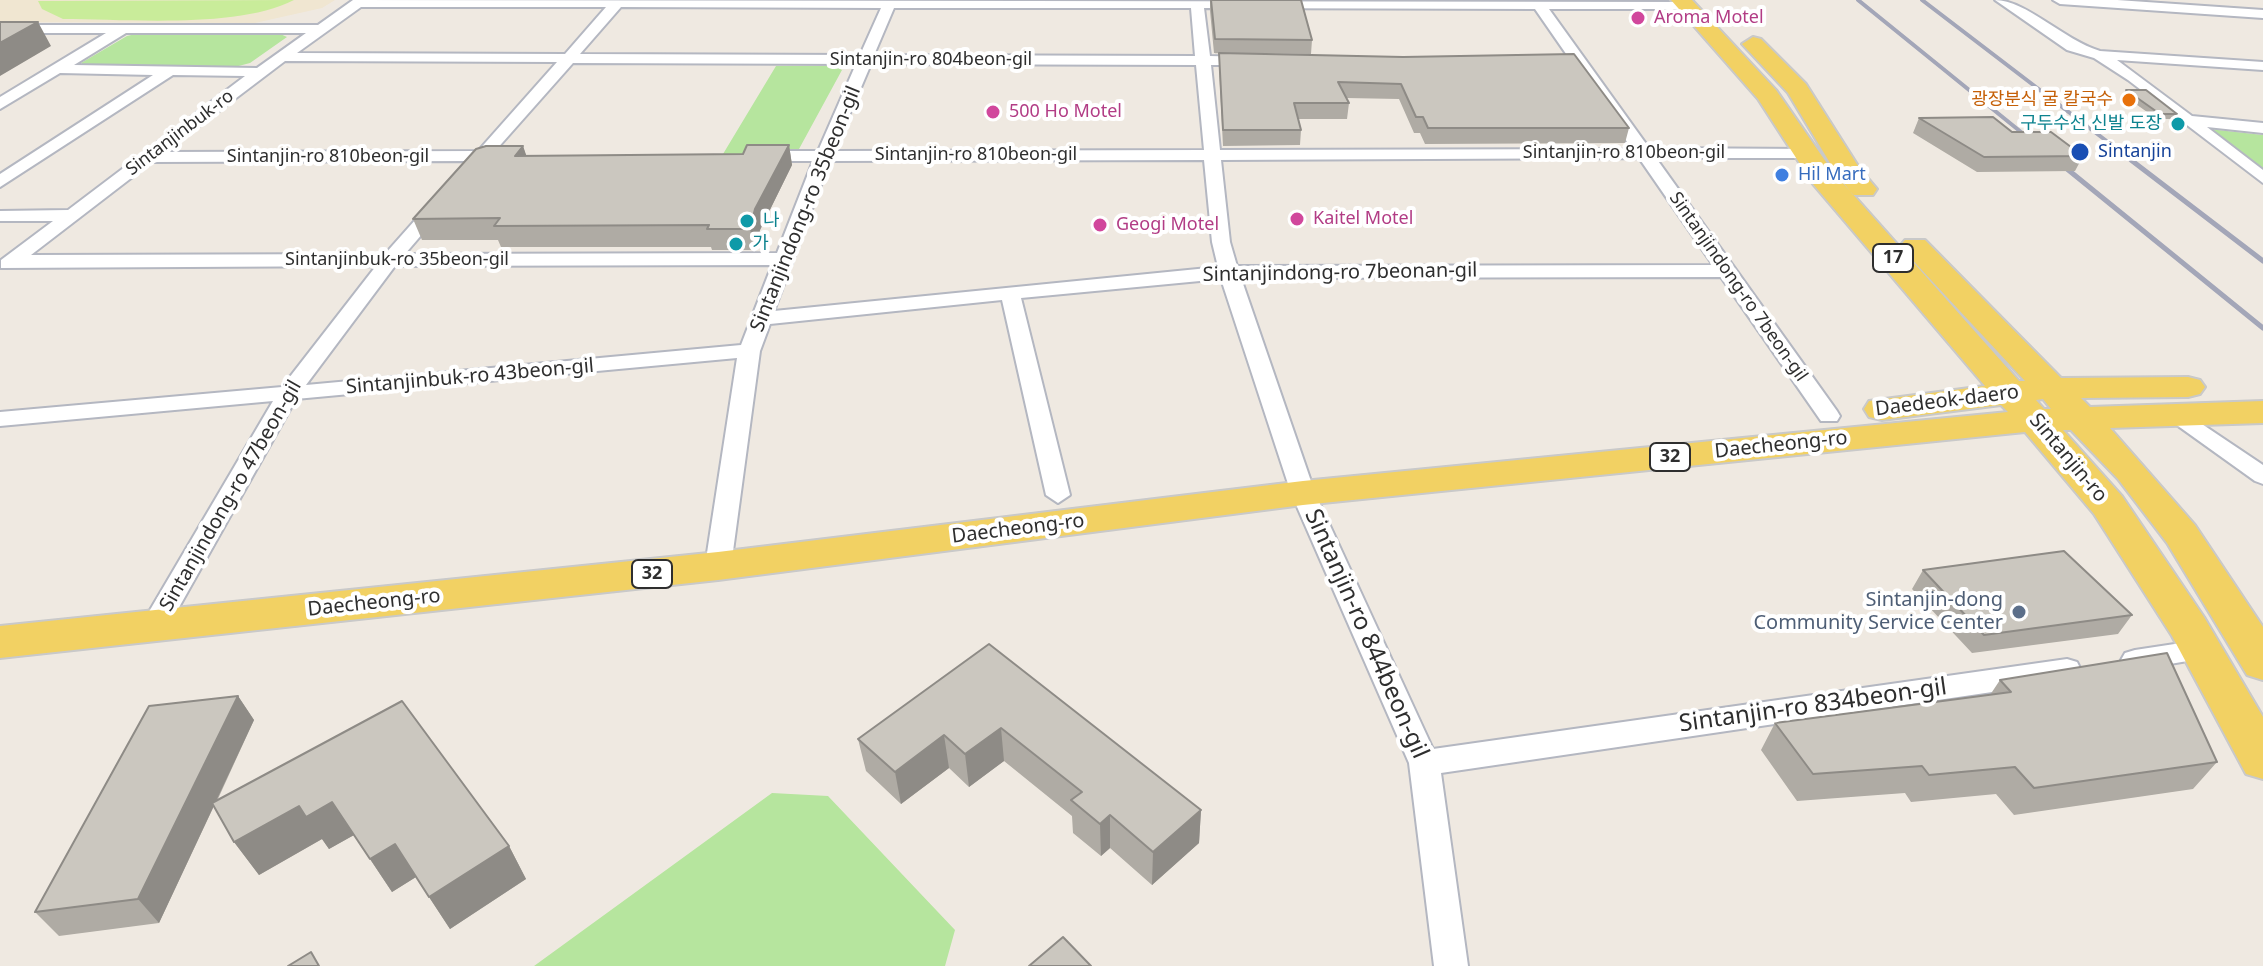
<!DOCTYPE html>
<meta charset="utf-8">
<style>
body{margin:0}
canvas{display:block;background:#efe9e1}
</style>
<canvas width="2263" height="966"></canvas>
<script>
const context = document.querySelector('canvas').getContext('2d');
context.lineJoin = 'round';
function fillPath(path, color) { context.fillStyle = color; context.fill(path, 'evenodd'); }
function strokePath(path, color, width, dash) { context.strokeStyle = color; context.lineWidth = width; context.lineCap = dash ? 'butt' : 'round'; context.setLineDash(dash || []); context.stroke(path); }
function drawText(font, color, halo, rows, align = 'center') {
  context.font = font + ' "Noto Sans","Noto Sans KR",sans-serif'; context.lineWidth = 8; context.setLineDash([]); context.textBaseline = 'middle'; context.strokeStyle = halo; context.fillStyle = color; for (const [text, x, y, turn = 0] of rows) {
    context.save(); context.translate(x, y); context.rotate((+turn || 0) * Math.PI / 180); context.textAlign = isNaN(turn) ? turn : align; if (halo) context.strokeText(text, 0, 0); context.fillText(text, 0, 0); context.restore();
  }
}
fillPath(new Path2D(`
 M0,0H335L322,8L255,23L0,22Z`), '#f0e6d1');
fillPath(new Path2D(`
 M144,32L278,33L287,37L250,63L231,68L86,67L81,63L127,36Z
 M776,66H834L842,70L799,149L785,154H723Z
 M2209,129L2263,135V168L2258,166Z
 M772,793L828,796L955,930L945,966H534Z`), '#b6e59e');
fillPath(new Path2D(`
 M294,0C238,29 127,19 63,19L42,9L38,1Z`), '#c9ec9a');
const street = new Path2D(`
 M353,0L1690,2V8L1685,9H1549L1649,148L1810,149L1812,153L1804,158H1656L1837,411L1840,416L1837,421H1821L1721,277L1241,278L1315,493L1433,749L2067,659L2077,662L2081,670L2077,678L2067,681L1441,773L1468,966H1434L1409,763L1291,493L1221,279L1021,298L1070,495L1058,503L1046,495L1002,300L770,324L760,351L731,566L727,572H709L705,566L737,358L296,399L164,634L154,637L144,634L140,627L273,401L0,426V412L282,387L376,266L1,268V260L53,221H0V211L68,210L245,76L173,75L0,187V174L153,75L60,73L0,109V97L106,33H0V25H318ZM361,7H606L565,54L297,53ZM621,7L881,8L860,55L580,54ZM894,8H1191L1195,56L874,55ZM1204,8L1535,9L1632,149L1220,150L1211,65H1251L1258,61L1251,57L1210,56ZM126,33H306L257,68L74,65ZM285,61L557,62L478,151L165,152ZM573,63L856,64L818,151H757L749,156L757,161H813L777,253L405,254L447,205L438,200L432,201L385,254L31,255L152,162L469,161L470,167L476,168L487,161L506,160V152L495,151ZM871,64L1196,65L1204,150L834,151ZM1639,158L1713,265L1237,266L1230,242L1221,160ZM1204,160L1212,242L1218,267L774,311L830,161ZM772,265L741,345L306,385L395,266Z
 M1995,0C2026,0 2064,40 2100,51L2263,62V70L2117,60L2192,116L2263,123V133L2207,127L2263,170V183L2128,80L2094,58L2067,50Z
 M2053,0H2117L2263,10V18L2060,4Z
 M2175,406L2263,465V484L2255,481L2167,418L2164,413Z
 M2201,640L2211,643L2215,650L2211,657L2135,670L2125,667L2121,660L2125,653L2135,650Z`);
const primary = new Path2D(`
 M1671,0H1692L1776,90L1833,172L2019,381H2025L1905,252L1900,246L1905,240H1925L2061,378L2188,377L2200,380L2205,387L2200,394L2188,397L2081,398L2090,407L2263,401V423L2110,428L2195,525L2263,627V680L2247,675L2167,543L2118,479L2071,430H2063L2122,496L2204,617L2263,717V779L2246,774L2172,636L2094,514L2025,432L1303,505L718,580L0,658V626L718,552L1303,481L2008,412L2001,405L1882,420L1869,417L1864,409L1869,401L1985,386L1813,184L1758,99ZM2043,399L2051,409H2044L2036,400Z
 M1753,37L1761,39L1806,84L1860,169L1877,189L1873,195H1853L1836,173L1788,93L1742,44Z`);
strokePath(street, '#b4b7c1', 4);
strokePath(primary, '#c9c9c9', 4);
fillPath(street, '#fff');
fillPath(primary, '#f2d163');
strokePath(new Path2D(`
 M1858,0L2058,162
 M1922,0L2134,162`), '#a3a6b8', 4);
strokePath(new Path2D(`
 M2056,160L2263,328
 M2131,160L2263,261`), '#a3a6b8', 5);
fillPath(new Path2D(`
 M1210,0L1312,40L1311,54L1214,53L1210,11Z
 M1219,53L1403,57L1629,128L1625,143L1425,144L1420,133H1414L1399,99L1346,98L1349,103L1347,119H1298L1301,130L1300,145L1223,146L1219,68Z
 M2126,90L2177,114L2174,119H2157L2123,95Z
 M1919,118L2012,132L2083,156L2075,171L1977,172L1913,133Z
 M789,145L792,165L760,230L755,250H712L711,247H501L498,240H422L413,219L523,146L526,156L743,154Z
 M1923,570L2132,615L2118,634L1972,653L1912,589Z
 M989,644L1201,810L1199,843L1152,885L1110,848L1101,856L1073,833L1072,816L1004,761L969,787L949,768L901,804L866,771L858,739Z
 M2000,680L2217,762L2193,789L2014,815L1996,794L1911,802L1905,793L1797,801L1761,750L1775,723L1990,695Z
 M238,696L254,720L217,801L402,701L509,846L526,879L450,929L416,877L392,892L354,835L329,849L322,839L259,875L234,842L214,806L159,923L59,936L35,912L149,706Z`), '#afaba4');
fillPath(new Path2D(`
 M38,22L51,46L0,76V43Z
 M789,145L792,165L760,230L755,250L750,229L755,209Z
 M523,146L530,166L515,156Z
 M238,696L254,720L159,923L138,899Z
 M1001,728L1004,761L969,787L965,754Z
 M944,735L949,768L901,804L895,772Z
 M332,802L354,835L329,849L322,839L259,875L234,842L299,806Z
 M1201,810L1199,843L1152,885L1153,852Z
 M1110,815V848L1101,856L1100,824Z
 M395,844L416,877L392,892L370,859Z
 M509,846L526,879L450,929L429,897Z`), '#8e8b86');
const building = new Path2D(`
 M1211,0H1301L1312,40L1215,39Z
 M0,22H38L0,43Z
 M1219,53L1403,57L1574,54L1629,128H1428L1423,117H1416L1401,84L1338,82L1349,103H1294L1301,130H1223Z
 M2126,90H2146L2177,114H2160Z
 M1993,117L2012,132H2051L2083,156L1984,157L1919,118Z
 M747,145H789L755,209L750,229H707L709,225L494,226L500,218L413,219L476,149L486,146H523L515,156L743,154Z
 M2064,551L2132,615L1984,635L1923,570Z
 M989,644L1201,810L1153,852L1110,815L1100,824L1071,800L1082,792L1001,728L965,754L944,735L895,772L858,739Z
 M2167,653L2217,762L2034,788L2015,767L1929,775L1922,766L1813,774L1775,723L2011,692L2000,680Z
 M238,696L138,899L35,912L149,706Z
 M402,701L509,846L429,897L395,844L370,859L332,802L306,817L299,806L234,842L212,803Z
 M1063,937L1091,966H1029Z
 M311,952L319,966H288Z`);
fillPath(building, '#cbc7bf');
strokePath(building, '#8e8b86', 2);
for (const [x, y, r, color] of [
 [1638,18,8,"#d1479c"],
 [2129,100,8,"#e8710a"],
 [993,112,8,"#d1479c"],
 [2178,124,8,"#0f9aa8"],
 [2080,152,10,"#1a4fb4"],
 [1782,175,8,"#3f7fe0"],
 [1297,219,8,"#d1479c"],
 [747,221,8,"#0f9aa8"],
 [1100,225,8,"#d1479c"],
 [736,244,8,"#0f9aa8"],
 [2019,612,8,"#5c6f8a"]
]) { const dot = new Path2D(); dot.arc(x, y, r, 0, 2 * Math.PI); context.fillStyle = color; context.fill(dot); strokePath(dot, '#fff', 3); }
drawText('18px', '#b23c85', '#fff', [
 ["Aroma Motel",1654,18],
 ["500 Ho Motel",1009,112],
 ["Kaitel Motel",1313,219],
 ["Geogi Motel",1116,225]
], 'left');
drawText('18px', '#2e2e2e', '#fff', [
 ["Sintanjin-ro 804beon-gil",931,60],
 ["Sintanjinbuk-ro",180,133,-37],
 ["Sintanjin-ro 810beon-gil",1624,153],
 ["Sintanjin-ro 810beon-gil",976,155],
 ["Sintanjin-ro 810beon-gil",328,157],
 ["Sintanjinbuk-ro 35beon-gil",397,260],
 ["Sintanjindong-ro 7beon-gil",1738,287,55]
]);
drawText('18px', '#c56008', '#fff', [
 ["광장분식 굴 칼국수",2113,100]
], 'right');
drawText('18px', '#0d838f', '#fff', [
 ["구두수선 신발 도장",2162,124,"right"],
 ["나",763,221],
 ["가",752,244]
], 'left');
drawText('18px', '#164399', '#fff', [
 ["Sintanjin",2098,152]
], 'left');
drawText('18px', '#366cbe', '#fff', [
 ["Hil Mart",1798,175]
], 'left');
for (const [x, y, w] of [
 [1893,258,40],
 [1670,457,40],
 [652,574,40]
]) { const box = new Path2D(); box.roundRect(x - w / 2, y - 14, w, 28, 6); context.fillStyle = '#fff'; context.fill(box); strokePath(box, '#2e2e2e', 2); }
drawText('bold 18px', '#2e2e2e', null, [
 ["17",1893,258],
 ["32",1670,457],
 ["32",652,574]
]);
drawText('20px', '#2e2e2e', '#fff', [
 ["Sintanjindong-ro 35beon-gil",806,209,-68],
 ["Sintanjindong-ro 7beonan-gil",1340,273,-1],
 ["Sintanjinbuk-ro 43beon-gil",470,377,-5],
 ["Daedeok-daero",1947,401,-7],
 ["Daecheong-ro",1781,445,-6],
 ["Sintanjin-ro",2068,458,50],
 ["Sintanjindong-ro 47beon-gil",231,496,-60],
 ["Daecheong-ro",1018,529,-7],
 ["Daecheong-ro",374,603,-6]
]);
drawText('20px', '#4e5e75', '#fff', [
 ["Sintanjin-dong",2003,600],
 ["Community Service Center",2003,623]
], 'right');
drawText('24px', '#2e2e2e', '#fff', [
 ["Sintanjin-ro 844beon-gil",1366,634,66],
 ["Sintanjin-ro 834beon-gil",1813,706,-8]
]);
</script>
